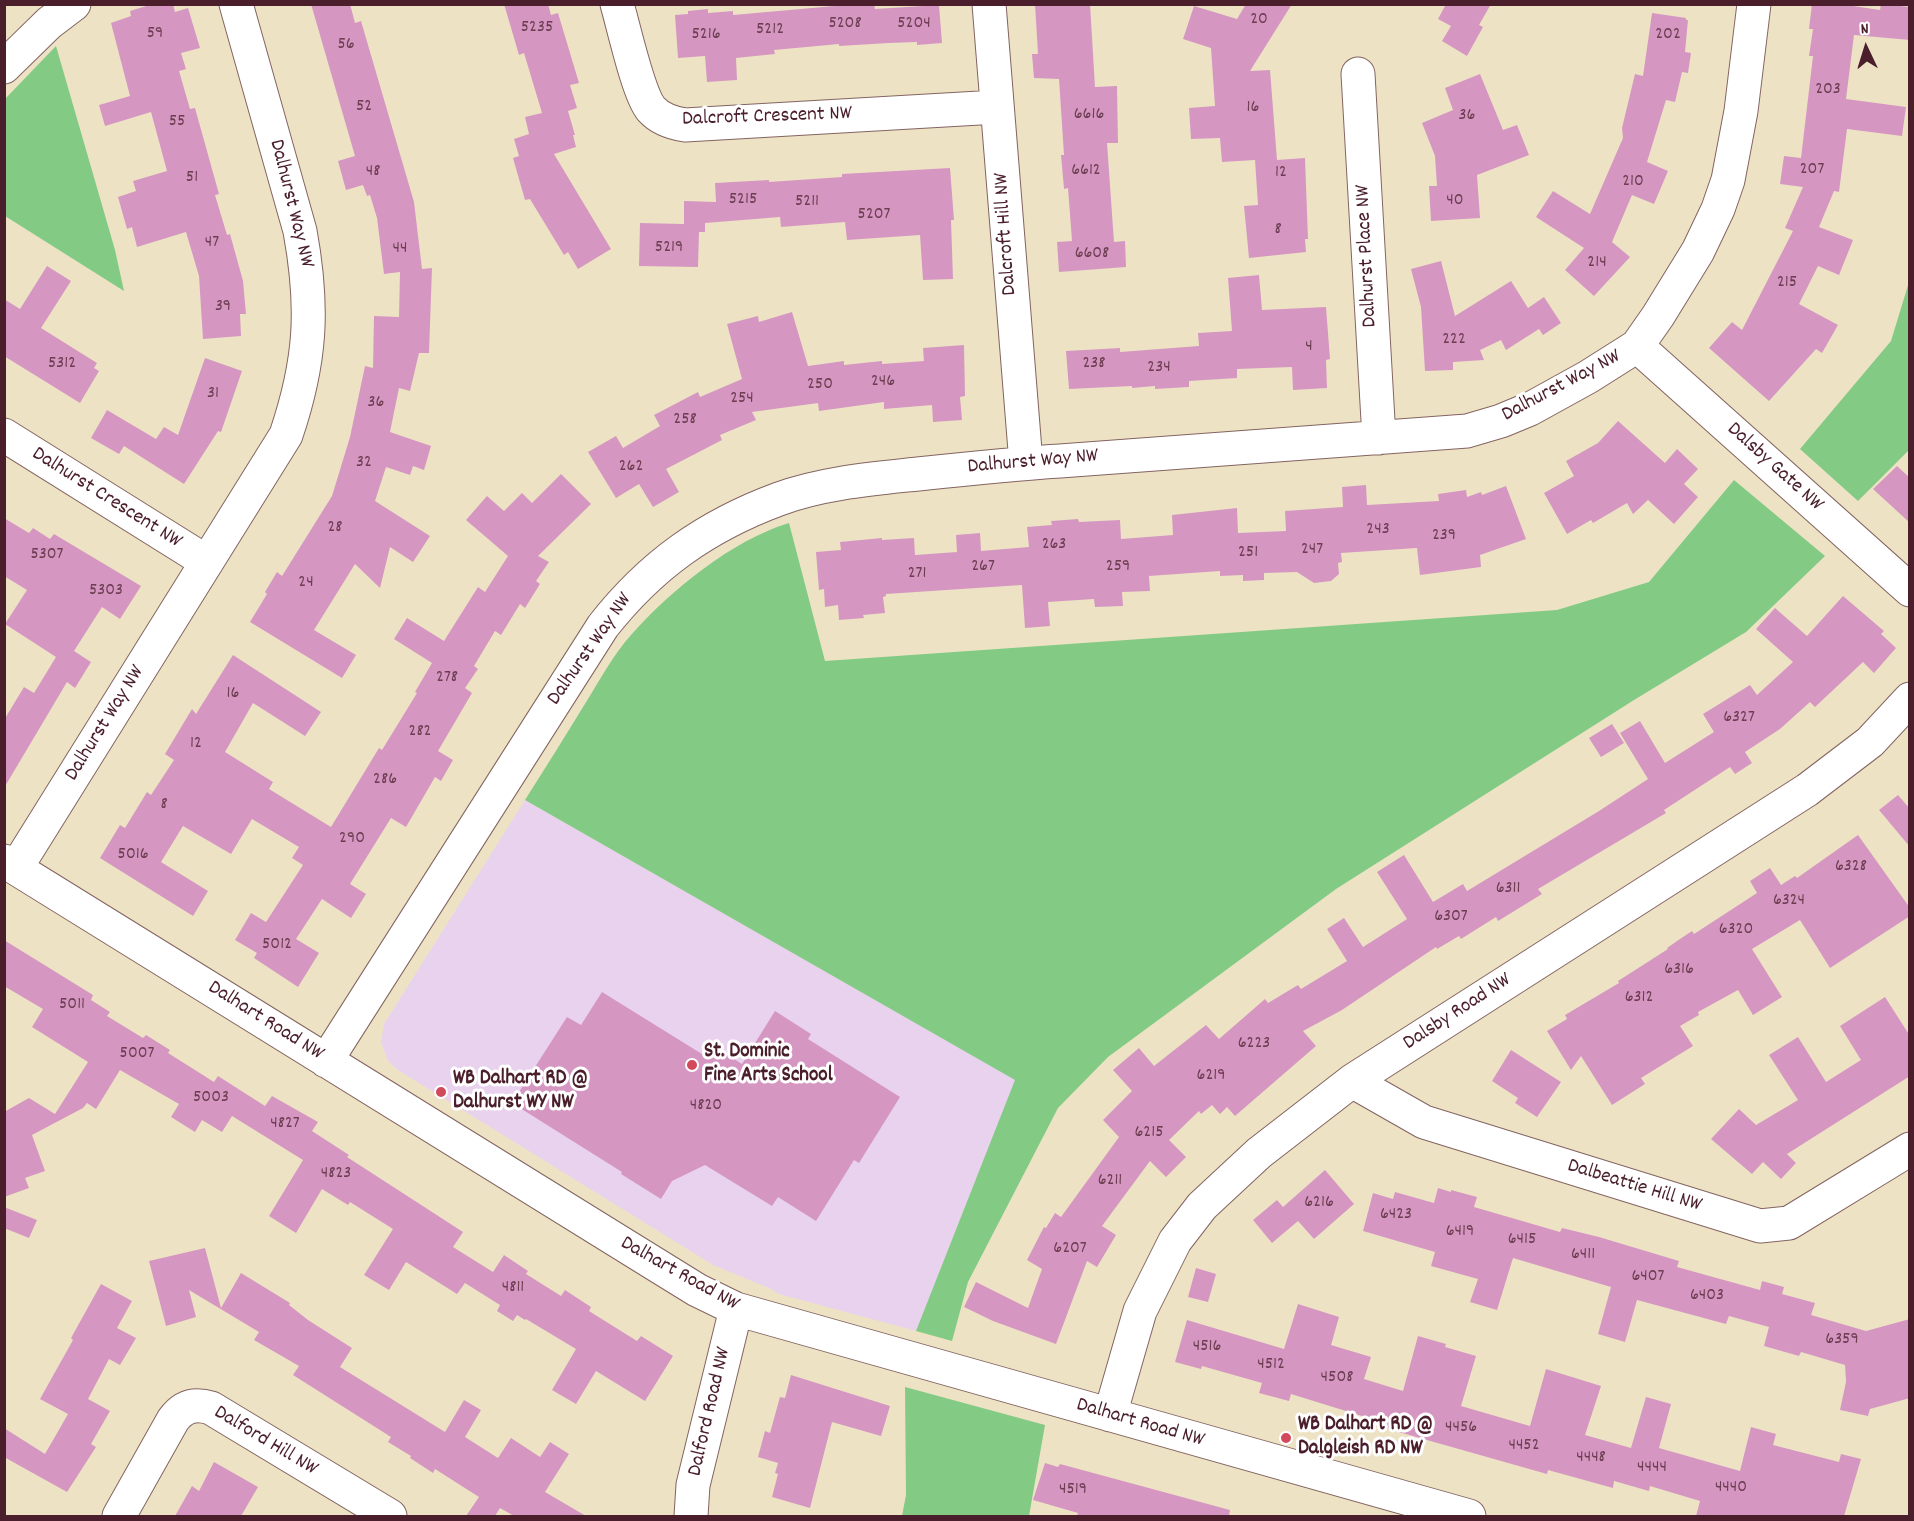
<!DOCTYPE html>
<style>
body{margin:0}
#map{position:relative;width:1914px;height:1521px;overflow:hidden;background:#ede3c4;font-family:Dekko,sans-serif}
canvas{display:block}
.frame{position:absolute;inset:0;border:6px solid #4a1f2b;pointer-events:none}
.north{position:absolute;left:1836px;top:18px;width:60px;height:60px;-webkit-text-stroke:4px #fff;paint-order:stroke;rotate:356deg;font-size:16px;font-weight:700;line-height:24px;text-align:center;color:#4a1f2b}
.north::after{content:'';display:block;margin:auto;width:21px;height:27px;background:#4a1f2b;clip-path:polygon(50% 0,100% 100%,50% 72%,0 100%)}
</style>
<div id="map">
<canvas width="1914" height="1521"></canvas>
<div class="frame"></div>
<div class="north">N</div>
</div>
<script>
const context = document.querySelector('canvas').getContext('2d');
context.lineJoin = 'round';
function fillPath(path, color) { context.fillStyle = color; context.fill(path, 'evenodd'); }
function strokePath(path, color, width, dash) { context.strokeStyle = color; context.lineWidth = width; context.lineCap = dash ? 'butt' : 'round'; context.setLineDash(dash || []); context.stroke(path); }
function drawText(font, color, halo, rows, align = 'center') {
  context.font = font + ' Dekko,sans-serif'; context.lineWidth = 6; context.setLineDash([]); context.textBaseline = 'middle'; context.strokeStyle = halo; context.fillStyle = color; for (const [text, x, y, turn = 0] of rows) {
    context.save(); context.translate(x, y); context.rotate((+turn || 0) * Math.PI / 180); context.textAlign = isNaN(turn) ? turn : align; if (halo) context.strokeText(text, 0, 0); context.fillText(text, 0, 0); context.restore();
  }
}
fillPath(new Path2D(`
 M525,800L1016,1080L916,1331L779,1294L771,1289L713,1265L398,1070L388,1061L381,1042L384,1024Z`), '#e9d2ed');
fillPath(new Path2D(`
 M56,46L115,250L124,291L5,216V99Z
 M1909,282V450L1858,501L1800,449L1891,341Z
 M1734,480L1825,556L1746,632L1634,700L1336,889L1108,1057L1058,1108L968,1282L952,1341L916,1331L1015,1080L525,800C546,767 567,733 588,699C601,678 614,654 631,635C670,591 732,540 789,523L825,661L1557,610L1649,582Z
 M905,1387L1045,1425L1029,1516H902L906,1495Z`), '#83ca85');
fillPath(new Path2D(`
 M153,4H173L175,12L188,8L200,48L181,53L186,69L179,71L190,109L195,108L219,194L215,195L227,235L230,234L243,281L246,314H240L241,336L203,339L199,276L186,232L137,247L132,227L127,229L118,197L136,191L133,181L167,171L151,112L105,126L99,105L130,96L111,23L131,16L130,11Z
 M311,4H350L355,23L361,21L414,202L422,269L432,268L429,353H419L410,391L399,388L390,432L431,446L424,470L413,466L410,475L386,467L375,501L430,536L413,562L390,547L380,588L355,564L314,630L356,655L342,678L250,622L267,594L265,592L277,572L282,576L332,496L350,437L365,366L373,368L374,316L399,317L400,272L384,274L377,218L370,195L367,196L363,185L346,190L338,161L355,156Z
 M504,4H548L551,15L558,13L579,83L570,85L577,108L568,111L575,135H573L576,147L554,154L611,249L578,269L568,252L564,255L530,199L525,200L513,158L519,156L514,139L529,134L525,117L542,113L524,53L519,55Z
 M857,4H874L875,9L939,5L942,43L917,45V42L889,43L839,46V44L774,50L775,54L736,58L737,80L707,82L705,56L678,58L675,15L688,14V11L708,9V13L733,11V15Z
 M1035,4H1090L1095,87L1117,86L1118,143H1107L1114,242L1125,241L1126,267L1059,272L1057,242L1072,241L1068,188L1064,189L1061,155H1064L1059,79L1034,78L1032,54H1038Z
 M1246,4H1292L1250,71L1270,70L1277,160L1305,158L1308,239H1305L1306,252L1249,258L1244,206L1258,205L1255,160L1222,162L1220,138L1191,139L1189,108L1215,106L1211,48L1183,39L1194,6L1237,19Z
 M1446,4H1491L1479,25L1483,27L1467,56L1442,41L1451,26L1438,19Z
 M1812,4H1840L1880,10L1881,4L1910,7V40L1854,35L1846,99L1906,107L1902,136L1847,129L1839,192L1834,191L1819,227L1853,240L1839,275L1818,266L1799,304L1838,325L1822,353L1816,349L1769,401L1709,348L1732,322L1742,330L1793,231L1785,228L1803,187L1780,184L1784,156L1801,158L1813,56H1809L1813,29H1809Z
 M1652,13L1686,18V20H1688L1685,52L1691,53L1688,73L1682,72L1675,102L1666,100L1647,162L1668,171L1654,204L1632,195L1612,242L1630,257L1594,296L1565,270L1584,248L1536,217L1553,191L1590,214L1623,138L1622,128L1635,74L1643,76Z
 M1480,74L1503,130L1517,125L1529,155L1477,175L1480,218L1431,221L1429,186H1437L1435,156L1422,123L1453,110L1445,88Z
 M950,168L954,220H951L953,279L923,280L920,235L847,240L845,222L781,227L780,217L705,223V232H699L698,267L639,266L640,223L684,224V201L716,202L715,183L769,180V182L842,177V174Z
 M1441,261L1455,316L1511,281L1528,308L1544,297L1561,323L1543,335L1539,329L1506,350L1501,340L1480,350L1484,360L1453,362V370L1425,371L1421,307L1411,269Z
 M47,266L71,281L41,328L97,363L94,368L99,371L80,403L4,356V299L20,309Z
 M1259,275L1262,310L1326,307L1330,359L1326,360L1327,388L1293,390L1292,367L1237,369V378L1189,381V387L1155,389V386L1132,388V386L1069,389L1066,351L1120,348V352L1199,346L1198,333L1232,331L1228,278Z
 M792,312L808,366L844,361V365L882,361V364L924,361L923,348L964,345L965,396L960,397L962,420L933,422L932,405L884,409V402L819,411L818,403L752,412L756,420L720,435L722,440L666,469L679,492L653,507L639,484L616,498L588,452L616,436L623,448L660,426L654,415L698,392L700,397L742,379L727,324L758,316L759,322Z
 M205,358L242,371L221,432L218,431L184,484L124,446L119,454L91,438L107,410L156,439L164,427L178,435Z
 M1618,421L1665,463L1677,449L1698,469L1684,484L1698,497L1674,524L1648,500L1633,514L1627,503L1593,523L1591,520L1567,534L1544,493L1574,476L1566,461L1598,443Z
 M1897,466L1910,478V523L1873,489Z
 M561,474L591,504L538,556L549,562L536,581L540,584L525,608L520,604L501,635L495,631L474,666L478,669L465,688L472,693L438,751L453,760L441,781L435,777L406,827L391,818L350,884L366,894L351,918L322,899L296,939L319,953L298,987L254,958L257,953L235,940L251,913L266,922L303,865L292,858L299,847L252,819L231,854L183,826L161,862L208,891L193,916L100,858L120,825L125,828L147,792L151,795L174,760L165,754L192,709L196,714L233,655L321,712L305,736L253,703L225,752L273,782L269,789L331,827L379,748L382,750L417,693L415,692L432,663L394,639L407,618L444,641L478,587L485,592L508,556L466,520L487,496L504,511L522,493L532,503Z
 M1366,485L1367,505L1439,501L1438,494L1466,490L1467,497L1481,492L1482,495L1506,486L1526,539L1480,555L1481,567L1420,575L1417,548L1341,553L1342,562L1338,563L1339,574L1331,581L1314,583L1297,572L1264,573V580L1243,581V575L1220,576V571L1149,576L1150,591L1122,592L1123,606L1095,607L1094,599L1048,602L1050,626L1025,628L1022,585L886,594V596L883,597L885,613L863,615L864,618L839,620L838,605L825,607L824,589L819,590L816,552L841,550L840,542L882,538V540L914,538L915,555L957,552L956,535L980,533L981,551L1029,547L1027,527L1052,525L1051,521L1078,519L1079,522L1120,520L1121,539L1173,535L1172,515L1237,508L1238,533L1286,531L1285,511L1343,507L1342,487Z
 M4,518L29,533L33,528L50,539L54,534L141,586L120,619L102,607L74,651L91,662L75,688L67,682L4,788V720L24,687L34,693L56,657L5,624L27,590L4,576Z
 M1843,596L1884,631L1881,634L1896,648L1874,673L1863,662L1815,707L1810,702L1780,729L1745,752L1752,763L1735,774L1730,767L1664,810L1666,813L1538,889L1542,894L1498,921L1496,917L1461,939L1459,936L1437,949L1436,947L1342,1010L1303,1031L1316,1046L1235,1116L1227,1107L1220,1114L1212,1105L1201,1114L1199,1111L1169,1140L1186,1157L1166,1177L1150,1161L1102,1226L1116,1235L1097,1267L1087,1261L1056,1344L993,1321L964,1307L976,1282L1028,1308L1042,1269L1027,1260L1044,1227L1046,1228L1055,1213L1061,1217L1119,1137L1103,1120L1132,1091L1113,1070L1139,1048L1154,1066L1206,1025L1219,1039L1265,999L1268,1003L1298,985L1301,989L1347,961L1327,929L1344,918L1363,947L1407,919L1377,872L1404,855L1433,902L1463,884L1467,891L1599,811L1648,779L1620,733L1640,721L1665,763L1714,732L1703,714L1750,685L1757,695L1793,662L1756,629L1775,608L1807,636Z
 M1612,724L1624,743L1601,757L1589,738Z
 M1898,795L1910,809V847L1879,810Z
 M1858,835L1910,908V916L1830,968L1800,920L1752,949L1782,997L1753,1015L1738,990L1698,1012L1699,1015L1680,1026L1693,1046L1641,1078L1645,1084L1612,1105L1581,1056L1571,1070L1547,1031L1567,1019L1565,1015L1619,983L1618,981L1668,949L1667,948L1680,939L1692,931L1694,934L1757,893L1750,881L1770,868L1781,885L1795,876L1797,878Z
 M4,940L93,995L91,1000L110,1012L107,1016L143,1038L146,1035L170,1050L168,1053L214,1082L218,1076L265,1106L272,1096L318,1122L312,1131L349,1155L347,1157L463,1232L453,1247L493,1272L504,1255L528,1271L526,1274L561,1296L565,1290L591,1307L589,1311L637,1341L641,1336L673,1356L645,1401L596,1371L576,1404L552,1390L576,1349L526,1319L525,1320L517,1315L513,1321L497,1311L500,1305L465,1283L457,1294L406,1262L389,1290L364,1275L393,1229L350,1202L348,1205L322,1189L296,1233L269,1216L303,1160L232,1116L222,1132L202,1120L195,1132L171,1117L179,1104L120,1070L96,1109L87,1103L83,1108L32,1135L45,1171L25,1178L29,1188L4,1197V1112L29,1098L55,1114L88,1062L32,1027L43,1009L4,986Z
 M602,992L710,1059L718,1049L742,1064L775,1011L811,1034L808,1039L900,1097L859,1163L854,1160L816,1221L778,1197L772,1206L705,1165L672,1181L661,1199L621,1174L622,1172L512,1103L567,1017L581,1025Z
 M1885,997L1910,1036V1076L1787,1154L1796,1163L1781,1179L1763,1162L1752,1174L1711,1139L1739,1109L1756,1125L1798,1100L1769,1055L1798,1037L1826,1082L1861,1060L1840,1026Z
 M1511,1050L1561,1082L1537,1117L1515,1103L1518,1098L1492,1081Z
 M1325,1170L1354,1204L1314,1239L1298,1221L1272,1243L1253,1220L1277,1200L1283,1207Z
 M1438,1188L1451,1192V1190L1477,1197L1474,1207L1560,1232L1562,1228L1599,1237L1679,1261L1677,1267L1760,1290L1762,1281L1784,1287L1782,1294L1815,1303L1811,1315L1866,1331L1910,1319V1398L1870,1409L1868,1416L1840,1410L1846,1382L1845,1365L1801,1352L1799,1356L1764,1346L1769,1327L1729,1316L1726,1324L1637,1300L1625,1342L1598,1334L1611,1287L1513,1258L1497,1310L1470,1302L1478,1279L1431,1266L1435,1252L1363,1231L1373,1193L1393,1199L1395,1192L1434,1203Z
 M4,1207L37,1220L29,1238L4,1228Z
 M205,1248L221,1308L241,1273L290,1303L289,1305L308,1320L352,1348L340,1367L445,1432L464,1400L481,1410L465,1437L498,1458L511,1438L540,1457L550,1442L569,1454L545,1492L586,1516H514L500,1508L495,1516H466L479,1497L435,1469L433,1473L410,1458L411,1456L388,1442L391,1437L293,1375L299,1366L254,1340L259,1332L189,1290L196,1317L166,1326L149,1261Z
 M1196,1268L1216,1274L1208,1302L1188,1297Z
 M101,1284L132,1301L117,1328L136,1338L120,1365L109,1359L88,1399L110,1411L91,1444L96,1447L67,1492L4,1457V1428L45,1454L68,1414L40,1399L73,1340L71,1338Z
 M1298,1304L1339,1317L1331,1345L1371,1357L1364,1379L1403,1391L1418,1336L1446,1344L1445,1347L1476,1356L1461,1406L1530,1426L1546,1369L1601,1386L1585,1435L1631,1448L1646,1397L1671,1404L1659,1448L1740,1471L1751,1427L1776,1434L1773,1445L1839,1462L1841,1454L1861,1459L1844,1516H1696L1700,1501L1650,1486L1649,1491L1614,1481L1613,1488L1548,1470L1547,1474L1381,1427L1382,1424L1362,1418V1416L1291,1394L1289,1401L1259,1393L1262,1383L1202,1366L1201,1369L1175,1362L1187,1320L1284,1349Z
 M791,1375L890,1406L881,1436L832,1422L810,1508L772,1497L778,1474L775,1473L778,1463L758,1457L765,1431L770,1433L780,1397L785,1398Z
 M214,1462L258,1487L241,1516H175L192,1486L199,1491Z
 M1045,1463L1058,1467L1060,1464L1230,1510L1229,1516H1077L1078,1513L1033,1500Z`), '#d597c2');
const minor = new Path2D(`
 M617,4C624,28 638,93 651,109C660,119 672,123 685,125L997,107
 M989,4L1026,463
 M4,67L49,23L74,4
 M1358,74L1379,438
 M1637,346L1910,590
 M4,435L207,562
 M4,861L663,1269L697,1290L736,1309L1469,1516
 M16,868L286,435C311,361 314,308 300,231L236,4
 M326,1061L603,626C651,565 706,526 779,499C823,483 871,479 918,474C965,469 1012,464 1060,461C1195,451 1331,442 1467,431L1501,421L1530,409L1588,377L1637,346L1658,316L1698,251L1718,209L1728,180L1741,111L1754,4
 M1352,1081L1424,1122L1760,1226L1789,1223L1910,1149
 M1110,1415L1140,1311L1175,1241L1202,1206L1259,1153L1352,1081L1807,790L1870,742L1910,699
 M119,1516L173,1420C183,1406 195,1403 211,1408L390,1516
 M691,1516L693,1485L736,1309`);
strokePath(minor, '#836461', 35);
strokePath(minor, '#fff', 33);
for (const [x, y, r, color] of [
 [692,1065,6,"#d1495b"],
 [441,1092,6,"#d1495b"],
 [1286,1438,6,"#d1495b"]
]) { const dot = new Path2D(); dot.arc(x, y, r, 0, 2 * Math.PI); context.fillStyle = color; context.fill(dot); strokePath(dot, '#fff', 2); }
drawText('18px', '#6d3d51', null, [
 ["20",1259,21],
 ["5208",845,25],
 ["5204",914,25],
 ["5235",537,29],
 ["5212",770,31],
 ["59",155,35],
 ["5216",706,36],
 ["202",1668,36],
 ["56",346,46],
 ["203",1828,91],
 ["52",364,108],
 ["16",1253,109],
 ["6616",1089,116],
 ["36",1467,117],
 ["55",177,123],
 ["207",1812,171],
 ["6612",1086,172],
 ["48",373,173],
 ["12",1281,174],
 ["51",192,179],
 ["210",1633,183],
 ["5215",743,201],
 ["40",1455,202],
 ["5211",807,203],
 ["5207",874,216],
 ["8",1278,231],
 ["47",212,244],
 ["5219",669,249],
 ["44",400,250],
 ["6608",1092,255],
 ["214",1597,264],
 ["215",1787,284],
 ["39",223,308],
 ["222",1454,341],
 ["4",1309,348],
 ["5312",62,365],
 ["238",1094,365],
 ["234",1159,369],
 ["246",883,383],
 ["250",820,386],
 ["31",213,395],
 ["254",742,400],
 ["36",376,404],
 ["258",685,421],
 ["32",364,464],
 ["262",631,468],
 ["28",335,529],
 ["243",1378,531],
 ["239",1444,537],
 ["263",1054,546],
 ["247",1312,551],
 ["251",1248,554],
 ["5307",47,556],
 ["267",983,568],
 ["259",1118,568],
 ["271",917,575],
 ["24",306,584],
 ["5303",106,592],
 ["278",447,679],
 ["16",233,695],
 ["6327",1739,719],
 ["282",420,733],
 ["12",196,745],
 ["286",385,781],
 ["8",164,806],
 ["290",352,840],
 ["5016",133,856],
 ["6328",1851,868],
 ["6311",1508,890],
 ["6324",1789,902],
 ["6307",1451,918],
 ["6320",1736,931],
 ["5012",277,946],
 ["6316",1679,971],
 ["6312",1639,999],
 ["5011",72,1006],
 ["6223",1254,1045],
 ["5007",137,1055],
 ["6219",1211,1077],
 ["5003",211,1099],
 ["4820",706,1107],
 ["4827",285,1125],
 ["6215",1149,1134],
 ["4823",336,1175],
 ["6211",1110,1182],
 ["6216",1319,1204],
 ["6423",1396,1216],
 ["6419",1460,1233],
 ["6415",1522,1241],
 ["6207",1070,1250],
 ["6411",1583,1256],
 ["6407",1648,1278],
 ["4811",513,1289],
 ["6403",1707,1297],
 ["6359",1842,1341],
 ["4516",1207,1348],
 ["4512",1271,1366],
 ["4508",1337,1379],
 ["4456",1461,1429],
 ["4452",1524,1447],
 ["4448",1591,1459],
 ["4444",1652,1469],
 ["4440",1731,1489],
 ["4519",1073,1491]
]);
drawText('21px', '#4a1f2b', '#fff', [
 ["Dalcroft Crescent NW",767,118,-2],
 ["Dalhurst Way NW",290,204,76],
 ["Dalcroft Hill NW",1007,234,-94],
 ["Dalhurst Place NW",1368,256,-93],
 ["Dalhurst Way NW",1562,387,-28],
 ["Dalhurst Way NW",1033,463,-5],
 ["Dalsby Gate NW",1774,468,42],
 ["Dalhurst Crescent NW",106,499,32],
 ["Dalhurst Way NW",591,650,-55],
 ["Dalhurst Way NW",106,724,-58],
 ["Dalsby Road NW",1458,1013,-33],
 ["Dalhart Road NW",265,1022,32],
 ["Dalbeattie Hill NW",1634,1187,17],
 ["Dalhart Road NW",679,1275,29],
 ["Dalford Road NW",711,1412,-77],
 ["Dalhart Road NW",1140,1424,16],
 ["Dalford Hill NW",265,1442,31]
]);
drawText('bold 21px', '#4a1f2b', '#fff', [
 ["St. Dominic",704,1053],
 ["Fine Arts School",704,1077],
 ["WB Dalhart RD @",453,1080],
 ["Dalhurst WY NW",453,1104],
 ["WB Dalhart RD @",1298,1426],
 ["Dalgleish RD NW",1298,1450]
], 'left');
</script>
